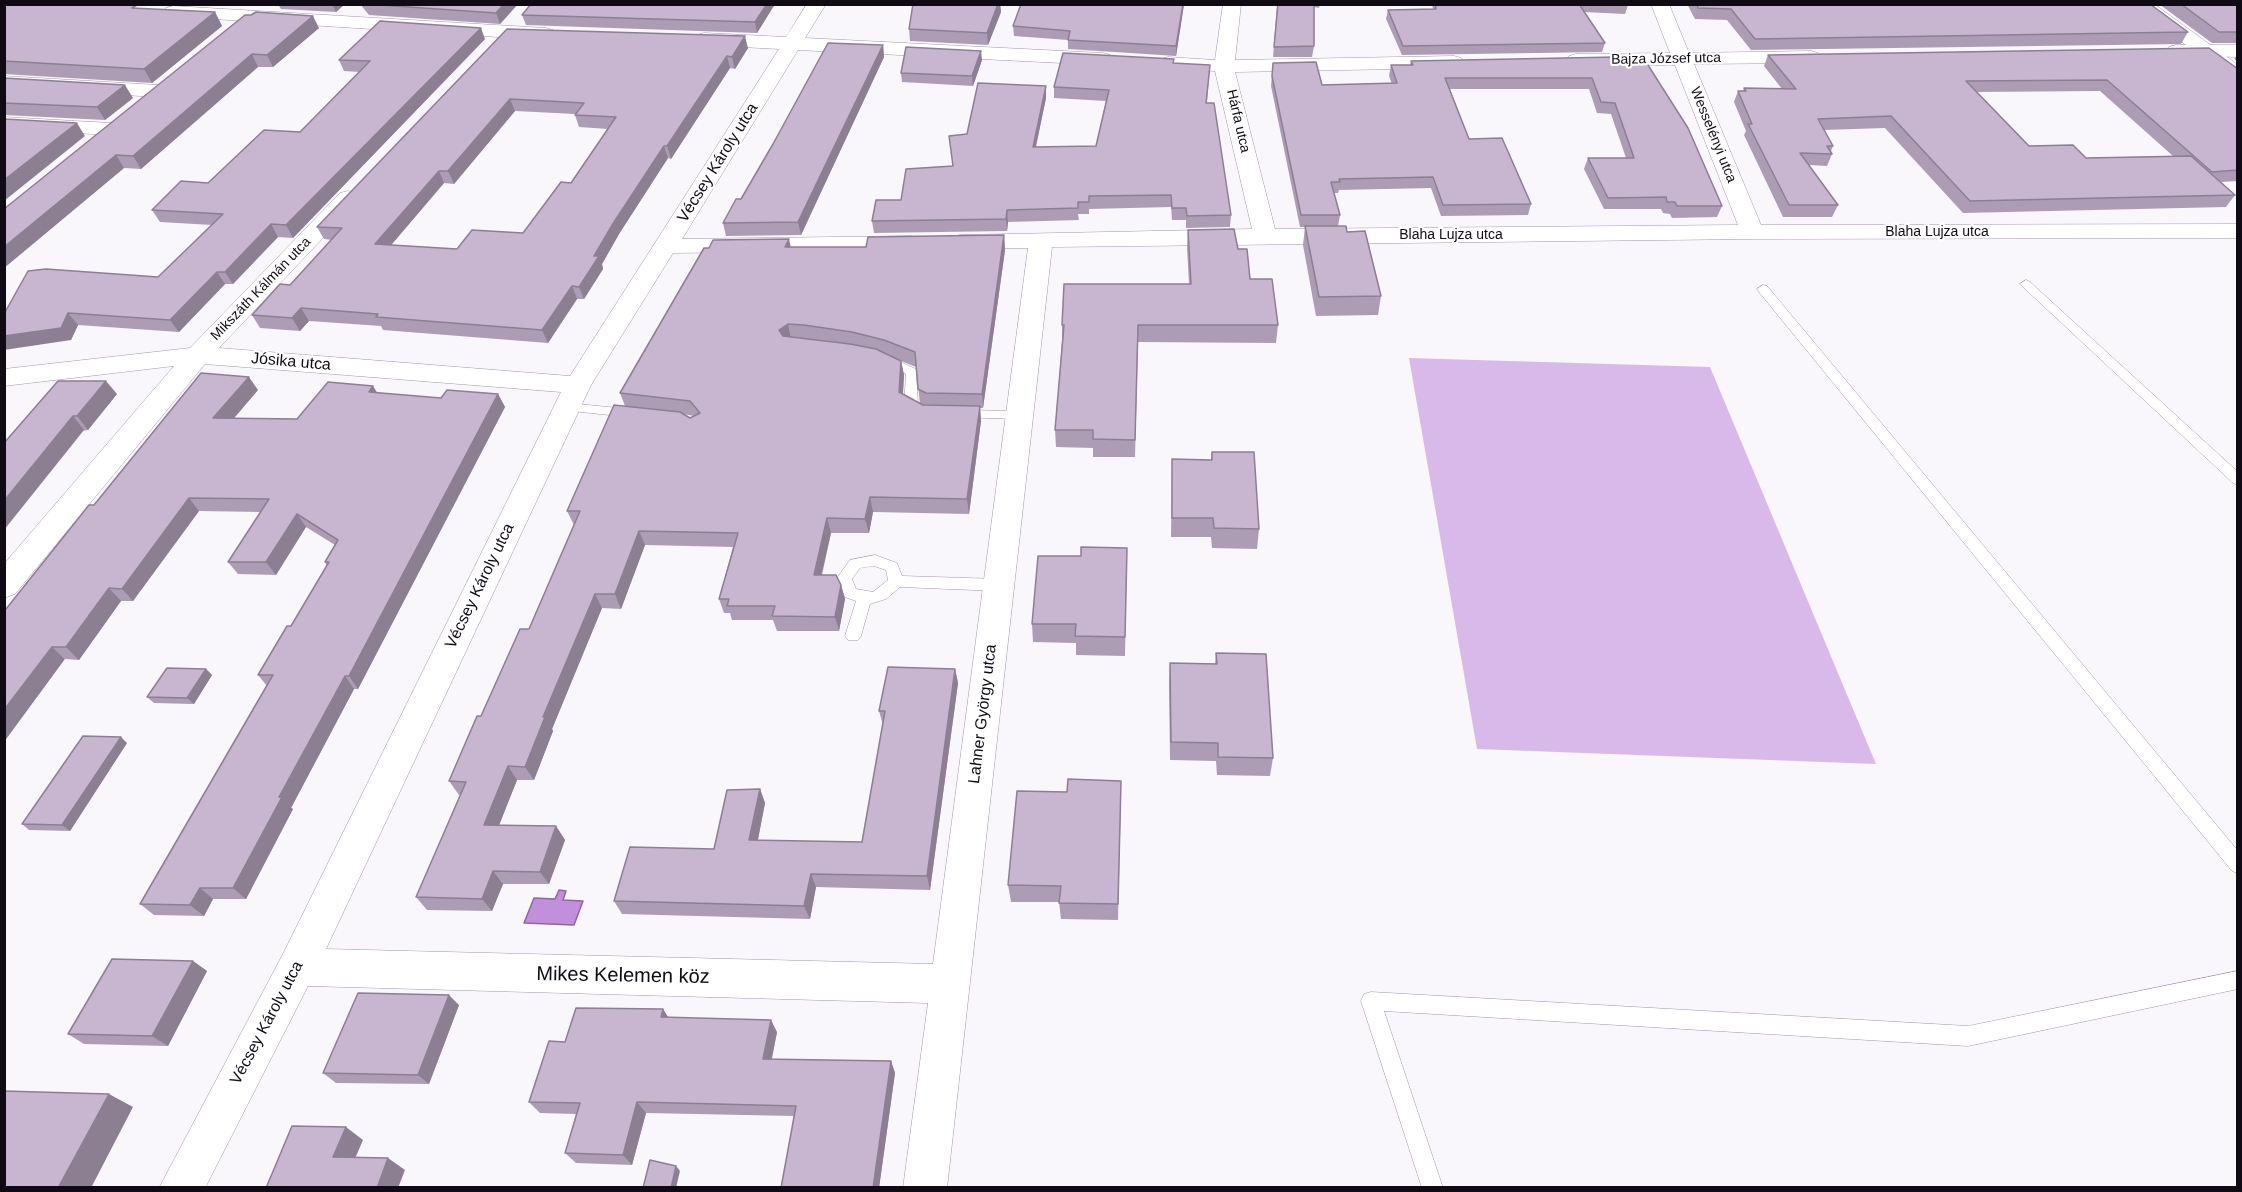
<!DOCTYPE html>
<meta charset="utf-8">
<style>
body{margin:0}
#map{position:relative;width:2242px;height:1192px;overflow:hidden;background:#faf7fc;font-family:Arial,sans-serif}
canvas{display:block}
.frame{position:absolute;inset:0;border:6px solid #100a14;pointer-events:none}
</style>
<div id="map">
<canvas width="2242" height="1192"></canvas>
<div class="frame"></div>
</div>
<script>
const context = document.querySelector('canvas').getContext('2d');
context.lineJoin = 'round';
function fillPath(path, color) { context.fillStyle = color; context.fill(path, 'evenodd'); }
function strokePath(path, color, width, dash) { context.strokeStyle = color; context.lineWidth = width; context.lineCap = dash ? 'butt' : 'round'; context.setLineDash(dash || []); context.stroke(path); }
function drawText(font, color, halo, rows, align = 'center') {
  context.font = font + ' Arial,sans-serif'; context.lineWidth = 4.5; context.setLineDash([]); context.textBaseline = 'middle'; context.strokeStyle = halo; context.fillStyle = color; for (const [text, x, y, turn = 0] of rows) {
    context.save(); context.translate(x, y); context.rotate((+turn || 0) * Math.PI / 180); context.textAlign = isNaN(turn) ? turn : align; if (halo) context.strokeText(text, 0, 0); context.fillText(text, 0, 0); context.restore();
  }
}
fillPath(new Path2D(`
 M1409,358L1710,367L1876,764L1477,749Z`), '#d9b9ea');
const water = new Path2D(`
 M559,890L566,891L563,900L583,901L574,925L524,923L534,898L555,899Z`);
fillPath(water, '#c28fdc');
strokePath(water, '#8d67a0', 1.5);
const lane = new Path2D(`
 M2026,280L2030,282L2238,472V485L2233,483L2022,286L2020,284Z
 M1763,285L1767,286L2238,851V873L2232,871L1759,292L1757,289Z
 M885,355L916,369L918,405L927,411L925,414C918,416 908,413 904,407L906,374L881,362L879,359L881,356Z
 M567,403L629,409L636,413L629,417L562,410L560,407L562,404Z
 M961,410L1018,411L1025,415L1018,419L956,417L954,414L956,411Z
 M875,555L897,563L902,576L999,579L1004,581L1006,585L1004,589L999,591L900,587L886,599L870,604L861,636L858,640H848L845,636L856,601L845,597L837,578L850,560ZM874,566L886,570L888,580L873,592L856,589L852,579L860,568Z
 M2238,971V989L1968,1046L1384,1011L1443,1188H1422L1361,1001L1364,994L1371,992L1968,1026Z`);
const street = new Path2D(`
 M807,4H826L805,38L1103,53L1110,55L1113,59L1110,63L1103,65L798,50L682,239L911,236L919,238L923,243L919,248L911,250L673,253L591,385L326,949L933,964L1028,248L960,249L952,247L948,242L952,237L960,235L1252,229L1215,71L1168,69L1161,67L1158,63L1161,59L1168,57L1215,60L1223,4H1241L1235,60L1454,56L1461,58L1464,62L1461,66L1454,68L1235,72L1275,229L1738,225L1675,65L1576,66L1569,64L1566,60L1569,56L1576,54L1670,53L1651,4H1669L1689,53L1811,51L1818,53L1821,57L1818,61L1811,63L1694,64L1761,225L2238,224V238L1752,239L1052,247L947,1188H903L928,1003L308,986L205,1188H159L283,954L561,392L205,364L15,594L4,598V564L174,366L4,386V369L190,348L340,193L348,191L356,193L359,198L356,203L219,348L570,376L779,49L704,45L697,43L694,39L697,35L704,33L786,37Z
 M173,6L546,28L553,30L556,34L553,38L546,40L166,16L164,12L166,8Z
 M2176,45H2238V57L2169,55L2166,51L2169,47Z
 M4,76L158,85L165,87L168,91L165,95L158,97L4,88Z
 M4,117L111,123L119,124L122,129L119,134L111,135L4,129Z`);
const secondary = new Path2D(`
 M2132,4H2154L2238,65V81L2231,79Z`);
strokePath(lane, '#a493ad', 1);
strokePath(street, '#a493ad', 1);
strokePath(secondary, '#a493ad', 1);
fillPath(lane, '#fff');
fillPath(street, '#fff');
fillPath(secondary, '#fff');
fillPath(new Path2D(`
 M4,4L139,9L215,12L222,26L152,83L4,74Z
 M278,4H345L336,12L281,9Z
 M360,4H518L500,24L369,15Z
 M775,4L757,33L526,25L522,15Z
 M913,4H1000L1001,12L988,45L910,41L909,29Z
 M1021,4H1188L1184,5L1176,56L1068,49V40L1014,36L1013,26Z
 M1277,4H1320L1319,8L1314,7V46L1312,57H1273Z
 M1432,4H1628V5L1625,14L1584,12L1605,43L1602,52L1402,55L1386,19L1388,10L1433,9Z
 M1687,4H2150L2188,32L2181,44L1751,50L1727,20L1695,19Z
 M2159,4H2238V43H2212Z
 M245,15L319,28L273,67H258L141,169L124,168L4,268Z
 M507,29L748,48L735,69L730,68L671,159L668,158L619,234L602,264L603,269L584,299H577L548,343L383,330L381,326L309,321L300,331L260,328L252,315L290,285L332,240L324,239L317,227ZM515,111L575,114V115L579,127L608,129L571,183L523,233L457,249L391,245L444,183L454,184Z
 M485,39L293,238L278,237L233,284H225L179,332L78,325L71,340L4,314L158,277L212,225L160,222L152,210L208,183L300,132L359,72L344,71L339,60Z
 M883,45L884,57L801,235L726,236L723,223L741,199Z
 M2238,54V62L2234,59Z
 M1768,55L2238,69V181L2221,182L2235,195L2226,207L1963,213L1885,128L1824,130L1833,146L1831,151L1832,154L1827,166L1809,165L1838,205L1832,217H1783L1744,135L1746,131L1734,102L1738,91H1743L1744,88L1782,89L1764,66ZM2100,91L2173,156L2086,158L2029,146L1977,92Z
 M1616,57L1722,206L1717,217L1672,218L1670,214L1663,213L1661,209H1604L1584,169L1588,158H1626L1611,114L1597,113L1589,89H1450L1469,139L1531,204L1528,215L1441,216L1431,188L1339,190L1338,193H1334L1340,215L1338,226L1347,232L1381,296L1378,315L1316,316L1303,245L1305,227H1300L1271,86L1273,63L1322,85L1392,84L1389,76L1391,65H1410L1411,61Z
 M982,60L973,86L902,82L901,73Z
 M1173,63L1210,65L1207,103L1231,215L1230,227L1186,228V220H1172L1171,207L1089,209V214H1078L1079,220L1008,222L1007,231L874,233L872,221L901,200L953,166L1046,86V98L1036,147L1096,146L1106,101L1054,98V87Z
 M4,78L133,98L105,120L4,115Z
 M1188,230L1238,249L1250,279L1278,325L1276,343L1138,342L1135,457H1093V448L1056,447L1055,430L1062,341V325L1189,284L1187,247Z
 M1004,235L1005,250L983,408H980L981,421L969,514L873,512L869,533H831L822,575L841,585L845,599L839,631H777L773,620H732L730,613H724L719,599L733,547L645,545L621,609L602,608L552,729L553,731L534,780H517L499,825L556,826L565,840L549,884H503L492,911L427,910L416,897L461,795H459L449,781L481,716L529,629L574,525L567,511L625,406L620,393L791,247H866ZM901,361L916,367L920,404L903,394L904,375ZM683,414L694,416L690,418Z
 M258,390L234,418L297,419L377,393L441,398L498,394L505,407L358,689H354L291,808L293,809L246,899H213L204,916L154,915L140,904L267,686L258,675L291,626L327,566L325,562L335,545L306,527L276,575L238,574L228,562L261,512L199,511L133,601H121L79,660L65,659L6,609L94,505Z
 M117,394L88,430L4,443Z
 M1212,452L1259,529L1257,549L1212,548L1211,537H1171L1172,459L1211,460Z
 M1127,548L1125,656L1076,655V643L1033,642L1032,624Z
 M1216,653L1273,758L1270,776L1217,775L1216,761L1170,760L1169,682L1170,663L1215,664Z
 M206,669L212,675L194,704L154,703L147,697Z
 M955,669L958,683L930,890L816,887L810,919L622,914L614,901L714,849L760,789L765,803L758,840L862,842L883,725L879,711Z
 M127,743L70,831L29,830L22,824Z
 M1121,799L1118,920L1061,919L1059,902H1011L1008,885Z
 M193,961L207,971L168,1046L84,1044L68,1034Z
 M459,1005L429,1084L336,1083L323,1073Z
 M663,1009L668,1017L777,1032L772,1059L891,1061L895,1073L879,1188H781L794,1116L646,1113L632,1165L576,1163L565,1153L576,1114L540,1113L529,1102L565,1042Z`), '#ac9db4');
fillPath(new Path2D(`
 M332,4H345L336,12Z
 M504,4H518L500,24L496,13Z
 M767,4H775L757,33L755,22Z
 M998,4H1000L1001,12L988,45L987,33Z
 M1183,4H1184L1176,56V46Z
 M215,12L222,26L152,83L144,69Z
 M313,16L319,28L273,67L267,55Z
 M481,28L485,39L293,238L286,225Z
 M745,36L748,48L735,69L732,57Z
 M883,45L884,57L801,235L798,222Z
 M981,51L982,60L973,86L972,76Z
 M252,54L258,67L141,169L133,156Z
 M727,56L730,68L671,159L667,146Z
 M125,85L133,98L105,120L97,107Z
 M1046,86V98L1033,159V147Z
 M510,99L515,111L454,184L448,171Z
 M77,123L85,136L4,201V180Z
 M664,146L668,158L619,234L602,264L603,269L584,299L579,287L594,256L614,222Z
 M116,155L124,168L4,268V247Z
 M439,171L444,183L381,257L375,244Z
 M1007,210L1008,222L1007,231L1006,219Z
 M271,224L278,237L233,284L225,272Z
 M1004,235L1005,250L983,408L982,394Z
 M789,239L792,253L785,247Z
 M217,272L225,284L179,332L170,320Z
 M572,286L577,299L548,343L542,330Z
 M301,308L309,321L300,331L292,318Z
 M68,313L78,325L71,340L4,350V336Z
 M788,324L791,339L783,345L779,330Z
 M901,361L904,375L902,407L899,392Z
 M249,377L258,390L223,431L213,418Z
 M106,381L117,394L88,430L77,416Z
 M373,386L381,399L369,392Z
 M498,394L505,407L358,689L349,676Z
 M980,406L981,421L969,514L967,499Z
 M73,416L84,430L4,530V501Z
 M870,497L873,512L869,533L865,519Z
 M189,498L199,511L133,601L122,589Z
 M297,514L306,527L276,575L266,562Z
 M827,518L831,533L818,589L814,575Z
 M639,531L645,545L621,609L615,594Z
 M841,585L845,599L839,631L835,617Z
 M109,588L121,601L79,660L66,647Z
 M595,594L602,608L552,729L553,731L534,780L525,767L543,717Z
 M52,647L65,659L4,742V710Z
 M206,669L212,675L194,704L187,698Z
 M955,669L958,683L930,890L927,876Z
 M345,676L354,689L291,808L293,809L246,899L233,888L279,797Z
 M121,737L127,743L70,831L62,825Z
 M508,766L517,780L494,838L484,825Z
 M760,789L765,803L755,854L749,840Z
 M556,826L565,840L549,884L540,872Z
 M493,871L503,884L492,911L482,899Z
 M811,874L816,887L810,919L804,906Z
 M200,888L213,899L204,916L190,905Z
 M193,961L207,971L168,1046L152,1036Z
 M449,995L459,1005L429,1084L418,1075Z
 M663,1009L671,1022L661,1017Z
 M771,1020L777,1032L769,1071L763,1059Z
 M891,1061L895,1073L879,1188H873Z
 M109,1094L133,1107L91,1188H58Z
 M637,1102L646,1113L632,1165L623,1155Z
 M346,1127L363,1140L351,1168L333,1157Z
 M388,1158L405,1170L398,1188H377Z
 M676,1166L680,1171L676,1188H671Z`), '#8c7f92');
const building = new Path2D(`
 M4,4H129L137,5L132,8L215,12L144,69L4,61Z
 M365,4H504L496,13Z
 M531,4H767L755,22L522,15Z
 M913,4H998L987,33L909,29Z
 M1021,4H1183L1176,46L1068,40L1070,31L1013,26Z
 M1278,4H1314V46L1274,47Z
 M1435,4H1579L1605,43L1403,46L1388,10L1436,9Z
 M1697,4H2150L2188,32L1755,39L1731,9L1698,8Z
 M2181,4H2238V32H2219Z
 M256,12L313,16L267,55L252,54L133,156L116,155L4,247V209L245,15H251Z
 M380,21L481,28L286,225L271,224L225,272H217L170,320L68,313L61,328L4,336V314L28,271L46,269L158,277L223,214L152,210L181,181L208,183L264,130L300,132L370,61L339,60Z
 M507,29L745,36L732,57L727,56L667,146H664L614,222L594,256H599L579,287L572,286L542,330L376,317L378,314L301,308L292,318L252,315L280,284L290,285L342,228L317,227ZM510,99L584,103L575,115L616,117L571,183L561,182L523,233L472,230L457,249L375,244L439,171H448Z
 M828,43L883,45L798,222L723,223L736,199H741L773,144Z
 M906,47L981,51L972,76L901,73Z
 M2209,48L2238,69V170L2212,172L2107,80L1966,81L2029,146L2073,145L2086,158L2191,156L2235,195L1970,201L1891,116L1818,119L1833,146H1827L1832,154L1800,153L1838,205H1789L1748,124H1752L1738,91H1746L1744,88L1796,89L1768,55Z
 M1063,53L1174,59L1173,63L1210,65L1206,103H1214L1231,215L1187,216L1186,208H1172L1171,195L1089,196V202H1078V208L1007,210L1006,219L872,221L876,200H901L906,169L953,166L949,136L967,134L978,83L1046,86L1033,147L1096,146L1109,90L1054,87Z
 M1616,57L1619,62H1646L1688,128L1722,206H1677L1675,202H1667L1666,197L1608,198L1588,158H1634L1615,103L1601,102L1592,78H1445L1469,139L1502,138L1531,204L1443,205L1433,177L1339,179L1340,182H1331L1340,215H1301L1272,76L1273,63L1316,62L1322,85L1397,83L1391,65H1413L1411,61Z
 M4,78L125,85L97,107L4,103Z
 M4,119L77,123L4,180Z
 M1305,226H1346L1347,232L1365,231L1381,296L1319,297Z
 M1234,229L1238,249H1247L1250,279H1272L1278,325H1138L1135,440L1093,439V430H1055L1064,325H1062L1064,284H1191L1188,230Z
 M1004,235L982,394L926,393L918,389L915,352L884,340L852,332L804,325L788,324L779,330L783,336L850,344L876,349L901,361L899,392L923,405L980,406L967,499L870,497L865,519L827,518L814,575H836L841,585L835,617L772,616L775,606H727L729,599H719L738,533L639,531L615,594H595L543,717H545L525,767L508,766L484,825L556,826L540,872L493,871L482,899L416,897L466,782L449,781L477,716H481L520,629H529L580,511H567L614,405L680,412L690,418L700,413L690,401L620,393L704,248H709L713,240L789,239L785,247H866L868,237Z
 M201,373L249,377L213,418L297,419L328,382L373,386L369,392L441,398L447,390L498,394L349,676H345L279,797H282L233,888H200L190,905L140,904L273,675H258L287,626H291L329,562H325L338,540L297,514L266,562H228L269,499L189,498L122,589L109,588L66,647H52L4,710V609H6L89,505H94Z
 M58,381H106L77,416H73L4,501V443Z
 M1212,452H1254L1259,529L1214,528L1213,518H1172V459L1212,460Z
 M1081,547L1127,548L1125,637L1075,636L1076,624H1032L1038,556H1081Z
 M1216,653L1266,654L1273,758L1218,757V743L1171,742L1170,663L1217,664Z
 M888,667L955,669L927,876L811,874L804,906L614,901L630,847L714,849L727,790L760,789L749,840L862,842L885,711H879Z
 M167,668L206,669L187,698L147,697Z
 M83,736L121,737L62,825L22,824Z
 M1068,779L1121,781L1118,904L1059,903L1061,886L1008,885L1017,791L1067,792Z
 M112,959L193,961L152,1036L68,1034Z
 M358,993L449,995L418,1075L323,1073Z
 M576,1008L663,1009L661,1017L771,1020L763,1059L891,1061L873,1188H781L796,1106L637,1102L623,1155L565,1153L580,1103L529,1102L549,1041L565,1042Z
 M4,1091L109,1094L58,1188H4Z
 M292,1126L346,1127L333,1157L388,1158L377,1188H266Z
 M650,1160L676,1166L671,1188H643Z`);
fillPath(building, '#c8b6d1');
strokePath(building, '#8c7f92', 1.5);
drawText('14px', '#100a14', '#fff', [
 ["Bajza József utca",1666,59,-1],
 ["Hárfa utca",1238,121,77],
 ["Wesselényi utca",1713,135,68],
 ["Blaha Lujza utca",1937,232],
 ["Blaha Lujza utca",1451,235],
 ["Mikszáth Kálmán utca",261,289,-46]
]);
drawText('16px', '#100a14', '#fff', [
 ["Vécsey Károly utca",718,163,-58],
 ["Jósika utca",291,362,5],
 ["Vécsey Károly utca",480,586,-64],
 ["Lahner György utca",983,714,-83],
 ["Vécsey Károly utca",267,1023,-62]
]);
drawText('20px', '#100a14', '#fff', [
 ["Mikes Kelemen köz",623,976,1]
]);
</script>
